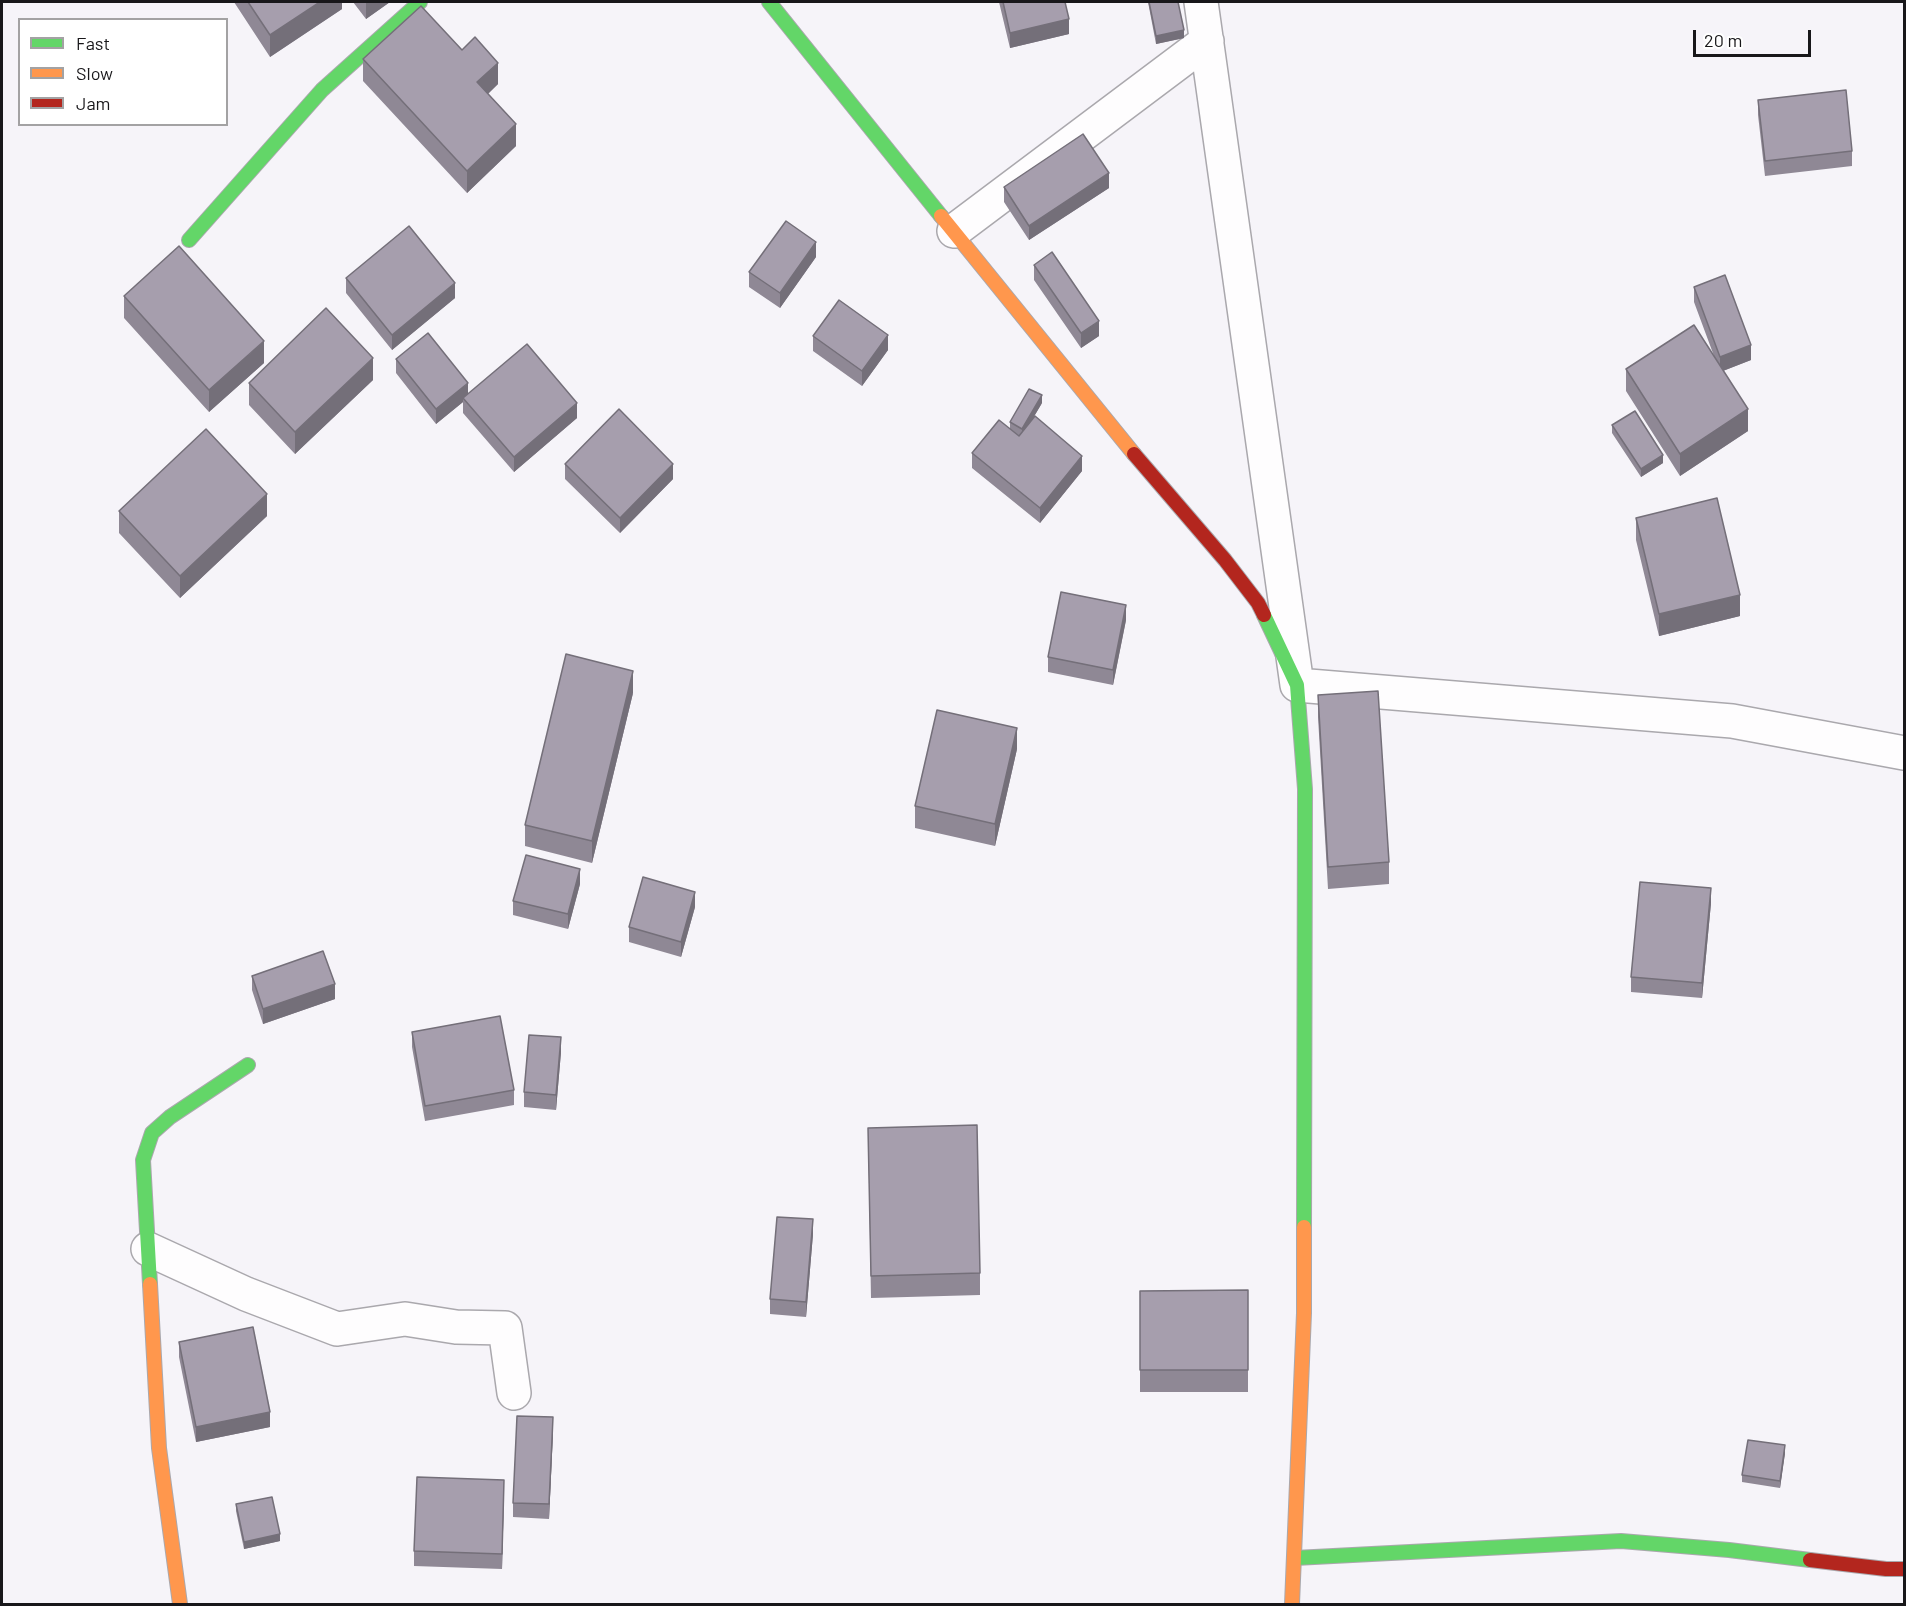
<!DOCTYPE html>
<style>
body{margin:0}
#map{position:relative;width:1906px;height:1606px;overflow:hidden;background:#f6f4f9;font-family:Barlow,sans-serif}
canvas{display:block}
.frame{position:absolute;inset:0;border:3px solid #18171a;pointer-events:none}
.legend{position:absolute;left:18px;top:18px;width:210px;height:108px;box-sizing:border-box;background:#fff;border:2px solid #a3a2a3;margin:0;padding:8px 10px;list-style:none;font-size:18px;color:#18171a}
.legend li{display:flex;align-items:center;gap:12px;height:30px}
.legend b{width:30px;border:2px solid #a3a2a3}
.scale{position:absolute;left:1693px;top:30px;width:118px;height:27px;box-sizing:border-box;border:3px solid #18171a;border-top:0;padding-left:8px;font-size:18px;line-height:21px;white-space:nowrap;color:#18171a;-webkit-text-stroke:4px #fff;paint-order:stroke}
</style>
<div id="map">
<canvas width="1906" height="1606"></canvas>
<div class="frame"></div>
<ul class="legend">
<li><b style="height:8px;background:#63d668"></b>Fast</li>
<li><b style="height:8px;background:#ff974d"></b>Slow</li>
<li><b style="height:8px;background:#b3261e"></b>Jam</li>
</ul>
<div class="scale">20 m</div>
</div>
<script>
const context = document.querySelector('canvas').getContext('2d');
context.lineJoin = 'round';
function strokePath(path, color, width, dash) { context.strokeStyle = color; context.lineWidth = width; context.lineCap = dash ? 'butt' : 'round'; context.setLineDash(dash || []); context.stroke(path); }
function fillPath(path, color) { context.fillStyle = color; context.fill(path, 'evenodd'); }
const street = new Path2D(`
 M1201,2L1297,685L1732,721L1904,753
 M954,231L1207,41
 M148,1249L246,1294L337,1329L405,1319L456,1327L505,1328L514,1393`);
const fast = new Path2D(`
 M769,2L941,216
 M189,240L322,90L420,2
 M1264,615L1297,685L1305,789L1304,1227
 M150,1284L143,1160L152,1133L170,1117L248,1065
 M1295,1558L1621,1541L1729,1550L1810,1560`);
const slow = new Path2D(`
 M941,216L1134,454
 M150,1284L159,1448L180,1604
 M1292,1604L1304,1313V1227`);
const jam = new Path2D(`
 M1134,454L1225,560L1258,603L1264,615
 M1810,1560L1886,1569H1904`);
strokePath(street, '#aaa8ad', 36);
strokePath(fast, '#aaa8ad', 16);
strokePath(slow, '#aaa8ad', 16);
strokePath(jam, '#aaa8ad', 16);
strokePath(street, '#fefdfe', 33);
strokePath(fast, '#63d668', 14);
strokePath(slow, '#ff974d', 14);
strokePath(jam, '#b3261e', 14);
fillPath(new Path2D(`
 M234,2H342V9L270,57Z
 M353,2H390L366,19Z
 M999,2H1065L1069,34L1010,48Z
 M1148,2H1178L1184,38L1156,44Z
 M462,50L498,84L488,94L516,146L467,193L363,81V59Z
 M1758,100L1852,151V166L1765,176L1758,115Z
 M1004,187L1109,188L1029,240L1004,202Z
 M816,257L780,308L749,287V272Z
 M1034,265L1099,336L1081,348L1034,280Z
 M346,278L455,298L392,350L346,293Z
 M1694,287L1751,360L1723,371L1748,431L1680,476L1626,391V369L1714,356L1694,302Z
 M124,296L264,363L209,412L124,318Z
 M813,336L888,350L862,386L813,351Z
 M396,359L468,394L577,418L514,472L463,413V402L436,424L396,373Z
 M373,380L295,454L249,405V383Z
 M1042,403L1033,418L1082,471L1040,523L972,468V453L1010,429V422Z
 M1612,425L1663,463L1641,477L1612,433Z
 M565,464L673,479L620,533L565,479Z
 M119,511L267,516L180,598L119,533Z
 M1636,518L1740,616L1659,636L1636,540Z
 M1126,620L1113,685L1048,672V657Z
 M633,693L592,863L525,846V825Z
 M1318,695L1389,862V884L1328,889L1318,717Z
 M1017,749L995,846L915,828V806Z
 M580,884L568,929L513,915V901Z
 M1711,903L1702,998L1631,992V977Z
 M695,907L681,957L629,942V927Z
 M252,976L335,999L263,1024L252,990Z
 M412,1032L514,1090V1105L425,1121L412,1047Z
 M561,1052L556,1110L524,1107V1092Z
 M868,1128L980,1273V1295L871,1298Z
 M813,1234L806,1317L770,1314V1299Z
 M1248,1290V1392H1140V1291Z
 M179,1342L270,1427L196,1442L179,1357Z
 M553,1432L549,1519L513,1517V1503Z
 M1785,1453L1780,1488L1742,1482V1475Z
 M504,1495L502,1569L414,1566V1551Z
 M236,1504L280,1541L244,1549L236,1511Z`), '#8f8895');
fillPath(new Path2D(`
 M320,2H342V9L270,57V35Z
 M366,2H390L366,19Z
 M1069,19V34L1010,48V33Z
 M1184,30V38L1156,44V36Z
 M498,63V84L477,104V82Z
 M516,124V146L467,193V171Z
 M1109,173V188L1029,240V226Z
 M816,242V257L780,308V293Z
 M455,283V298L392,350V335Z
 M1099,321V336L1081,348V333Z
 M888,335V350L862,386V371Z
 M264,341V363L209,412V390Z
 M1751,345V360L1720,372V357Z
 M373,358V380L295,454V432Z
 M468,383V398H463V402L436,424V409Z
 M1042,395V403L1022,437V429Z
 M577,403V418L514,472V457Z
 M1748,409V431L1680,476V454Z
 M1663,455V463L1641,477V469Z
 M1082,456V471L1040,523V508Z
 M673,464V479L620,533V518Z
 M267,494V516L180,598V576Z
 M1740,595V616L1659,636V614Z
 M1126,605V620L1113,685V670Z
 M633,671V693L592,863V841Z
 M1017,728V749L995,846V824Z
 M580,869V884L568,929V914Z
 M1711,888V903L1702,998V983Z
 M695,892V907L681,957V942Z
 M335,984V999L263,1024V1009Z
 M561,1037V1052L556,1110V1095Z
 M813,1219V1234L806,1317V1302Z
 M270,1412V1427L196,1442V1427Z
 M553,1417V1432L549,1519V1504Z
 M1785,1445V1453L1780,1488V1481Z
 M504,1480V1495L502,1569V1554Z
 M280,1534V1541L244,1549V1542Z`), '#746f79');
const building = new Path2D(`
 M248,2H320L270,35Z
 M1003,2H1065L1069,19L1010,33Z
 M1149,2H1178L1184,30L1156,36Z
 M421,6L462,50L475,37L498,63L477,82L516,124L467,171L363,59Z
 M1846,90L1852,151L1765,161L1758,100Z
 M1083,134L1109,173L1029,226L1004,187Z
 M786,221L816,242L780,293L749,272Z
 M409,226L455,283L392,335L346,278Z
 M179,246L264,341L209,390L124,296Z
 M1052,252L1099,321L1081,333L1034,265Z
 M1725,275L1751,345L1720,357L1694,287Z
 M839,300L888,335L862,371L813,336Z
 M326,308L373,358L295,432L249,383Z
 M1694,325L1748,409L1680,454L1626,369Z
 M428,333L468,383L436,409L396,359Z
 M527,344L577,403L514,457L463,398Z
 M1029,389L1042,395L1022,429L1010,422Z
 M619,409L673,464L620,518L565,464Z
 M1635,411L1663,455L1641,469L1612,425Z
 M1035,416L1082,456L1040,508L972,453L999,420L1019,436Z
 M206,429L267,494L180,576L119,511Z
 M1717,498L1740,595L1659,614L1636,518Z
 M1061,592L1126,605L1113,670L1048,657Z
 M566,654L633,671L592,841L525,825Z
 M1378,691L1389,862L1328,867L1318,695Z
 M937,710L1017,728L995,824L915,806Z
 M526,855L580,869L568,914L513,901Z
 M643,877L695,892L681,942L629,927Z
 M1640,882L1711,888L1702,983L1631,977Z
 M323,951L335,984L263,1009L252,976Z
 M500,1016L514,1090L425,1106L412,1032Z
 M529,1035L561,1037L556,1095L524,1092Z
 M977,1125L980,1273L871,1276L868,1128Z
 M777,1217L813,1219L806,1302L770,1299Z
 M1248,1290V1370H1140V1291Z
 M253,1327L270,1412L196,1427L179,1342Z
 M517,1416L553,1417L549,1504L513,1503Z
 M1748,1440L1785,1445L1780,1481L1742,1475Z
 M417,1477L504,1480L502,1554L414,1551Z
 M272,1497L280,1534L244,1542L236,1504Z`);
fillPath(building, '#a69ead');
strokePath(building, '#746f79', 1.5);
</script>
